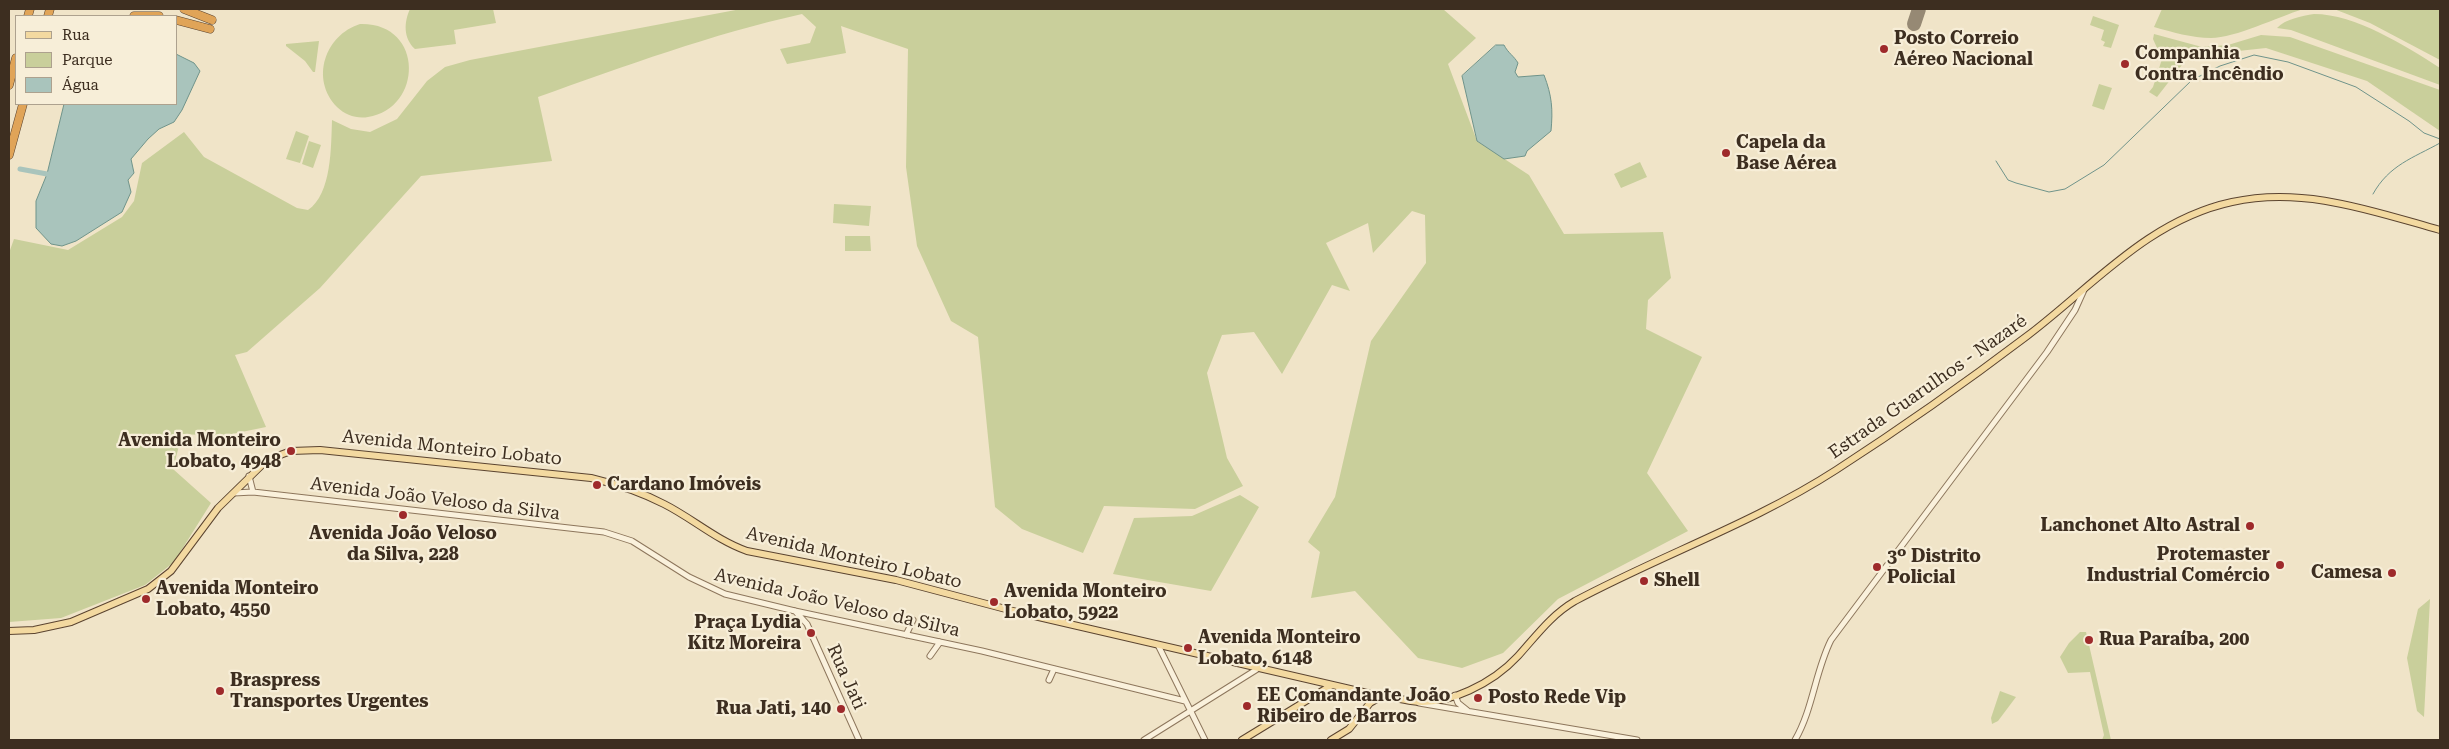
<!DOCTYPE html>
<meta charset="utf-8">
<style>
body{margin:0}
#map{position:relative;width:2449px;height:749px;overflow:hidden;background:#f0e4c8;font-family:"Roboto Serif",serif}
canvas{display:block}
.frame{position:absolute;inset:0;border:10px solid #3d2e20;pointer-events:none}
.legend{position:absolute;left:15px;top:15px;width:162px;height:90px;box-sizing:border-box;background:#f7eed8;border:1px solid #ada18e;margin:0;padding:6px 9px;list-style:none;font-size:15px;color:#3d2e20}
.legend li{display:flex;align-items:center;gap:10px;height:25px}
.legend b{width:25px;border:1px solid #ada18e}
</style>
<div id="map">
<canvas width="2449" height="749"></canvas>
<div class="frame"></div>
<ul class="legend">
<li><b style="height:6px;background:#f3d9a0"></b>Rua</li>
<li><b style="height:14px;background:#c9cf9b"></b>Parque</li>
<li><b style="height:14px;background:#a9c4bc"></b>Água</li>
</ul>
</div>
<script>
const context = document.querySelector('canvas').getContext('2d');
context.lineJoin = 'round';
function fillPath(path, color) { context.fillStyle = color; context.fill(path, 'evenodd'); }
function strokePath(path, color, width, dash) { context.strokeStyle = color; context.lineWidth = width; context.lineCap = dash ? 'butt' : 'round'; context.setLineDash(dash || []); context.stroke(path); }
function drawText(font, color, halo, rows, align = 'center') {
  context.font = font + ' "Roboto Serif",serif'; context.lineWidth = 4.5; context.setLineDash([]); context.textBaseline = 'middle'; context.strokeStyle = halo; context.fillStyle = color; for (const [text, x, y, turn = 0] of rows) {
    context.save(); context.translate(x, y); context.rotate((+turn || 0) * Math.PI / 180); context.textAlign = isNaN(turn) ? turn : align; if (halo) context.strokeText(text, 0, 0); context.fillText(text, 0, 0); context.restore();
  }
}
fillPath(new Path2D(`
 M410,9H493L496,23L454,30L456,44L415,49C403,38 404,22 410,9Z
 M741,9H1443L1476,38L1448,64L1477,141L1529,175L1564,234L1663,232L1671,278L1648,300L1646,329L1702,357L1647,473L1688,531L1558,599L1503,653L1462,668L1418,658L1355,591L1311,598L1320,552L1308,542L1335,497L1371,341L1426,263L1425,215L1412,211L1373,253L1368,223L1326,243L1350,291L1332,285L1282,374L1254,332L1222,335L1207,373L1227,458L1243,486L1195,509L1104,506L1083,553L1022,529L995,507L978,337L951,321L917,246L906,167L908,49L841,26L846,53L787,64L780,49L810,43L816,27L802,14C712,34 625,66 538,97L552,161L421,176L320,288L247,352L235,355L266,427L222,436L182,434L173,469L211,503L174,562L145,585L61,618L9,622V253L14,239L68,250L122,217L134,201L142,163L184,132L204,157L297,208L308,210C332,194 331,146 332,120L351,129L370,132L397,119L427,81L445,67L470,60Z
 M2162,9H2303C2278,17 2235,38 2211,38C2192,38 2172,32 2154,27Z
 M2334,9H2440V60L2370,23Z
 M2314,14C2355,14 2406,46 2440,68V85L2291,30L2277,28C2285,19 2302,16 2314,14Z
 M2093,16L2119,25L2111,48L2103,46L2105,42L2101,40L2104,30L2090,25Z
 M360,24C424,22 424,108 368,117C357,119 345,115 337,107C310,79 325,35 360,24Z
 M2154,34L2202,47L2228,45L2261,35L2290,37L2440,90V131L2367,81L2266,48L2201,55L2192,52L2157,97L2149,92L2153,87L2162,59L2153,39Z
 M319,41L315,72H313L305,61L286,46V44Z
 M2099,84L2112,88L2104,110L2092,106Z
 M296,131L309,136L300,163L286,159Z
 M309,141L321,145L313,168L302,164Z
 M1640,162L1647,177L1621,188L1614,174Z
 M834,204L871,206L869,226L833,223Z
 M845,236H870L871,251H845Z
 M1240,495L1259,507L1211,591L1113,574L1134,518L1192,516Z
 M2430,599L2424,717L2417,711L2407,658L2418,609Z
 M2080,632H2086L2111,740H2102L2104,735L2090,672L2068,673L2060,657L2069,643Z
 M2000,691L2016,697L1998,721L1992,724L1991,718Z`), '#c9cf9b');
const water = new Path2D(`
 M1496,45H1504C1508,53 1514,56 1518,63L1515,72L1518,77L1544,75C1552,96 1553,109 1551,131L1527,151L1525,156L1504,159L1477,141L1462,76Z
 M176,54L194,63L200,71L182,110L174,122L159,129L148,139L131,159L134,173L128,180L131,192L122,212L76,241L62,246L51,244L36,228V201L47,174L64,104H176Z`);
fillPath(water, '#a9c4bc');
strokePath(water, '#6f938a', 1);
strokePath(new Path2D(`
 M1996,161L2008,180L2016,183L2049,192L2065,189L2104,165L2192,80L2220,66L2254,55L2288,62L2356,87L2409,121L2424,133L2440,139
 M2373,194C2389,165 2413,158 2440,143`), '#6f938a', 1);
strokePath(new Path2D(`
 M20,169L47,174`), '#a9c4bc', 5);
strokePath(new Path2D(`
 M1914,24L1919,9`), '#968974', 14);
const minor = new Path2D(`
 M249,476L253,492
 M234,493L253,492L604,532L632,541L689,577L725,594L795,611L982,651L1185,701
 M795,611L807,624L859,740
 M906,635L913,620
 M1158,645L1205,740
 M930,656L940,642
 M1049,680L1054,669
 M1455,695L1458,703L1468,711
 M1419,703L1637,740
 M1144,740L1259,668
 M1795,740C1813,709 1815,672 1831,640L2047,352L2075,310L2084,290`);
const major = new Path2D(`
 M9,631L34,630L71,622L148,589L171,571L218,508L263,464L272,458L291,451L320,450L591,478C616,484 641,492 664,504C692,518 716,540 747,551L896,580L1017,612L1363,692C1379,696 1395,698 1411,701C1448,707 1494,682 1518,656C1536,636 1551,615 1575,601C1661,555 1754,523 1836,470C1901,428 1965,383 2027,336C2092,287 2148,220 2232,202C2303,186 2372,211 2440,230
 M1242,740L1332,685
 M1331,740L1349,729L1370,703L1382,696`);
const highway = new Path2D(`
 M184,9L212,20
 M28,16L30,9
 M48,16L50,9
 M134,16H159
 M176,20L210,29
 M9,85L16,58
 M9,155L23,104`);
strokePath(minor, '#8d765c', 7);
strokePath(major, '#5b4430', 8);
strokePath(highway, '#5b4430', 9);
strokePath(minor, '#faf1dc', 5);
strokePath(major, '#f3d9a0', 6);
strokePath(highway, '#e0a458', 8);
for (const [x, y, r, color] of [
 [1884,49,5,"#9e2a2b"],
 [2125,64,5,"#9e2a2b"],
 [1726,153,5,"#9e2a2b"],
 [291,451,5,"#9e2a2b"],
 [597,485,5,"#9e2a2b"],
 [403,515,5,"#9e2a2b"],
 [2250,526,5,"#9e2a2b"],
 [2280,565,5,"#9e2a2b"],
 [1877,567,5,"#9e2a2b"],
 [2392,573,5,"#9e2a2b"],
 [1644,581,5,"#9e2a2b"],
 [146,599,5,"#9e2a2b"],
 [994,602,5,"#9e2a2b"],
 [811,633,5,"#9e2a2b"],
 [2089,640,5,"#9e2a2b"],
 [1188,648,5,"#9e2a2b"],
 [220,691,5,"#9e2a2b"],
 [1478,698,5,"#9e2a2b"],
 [1247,706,5,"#9e2a2b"],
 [841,709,5,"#9e2a2b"]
]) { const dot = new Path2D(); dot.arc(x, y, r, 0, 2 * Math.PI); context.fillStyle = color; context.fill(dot); strokePath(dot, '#f7eed8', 2); }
drawText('bold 18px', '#3d2e20', '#f7eed8', [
 ["Posto Correio",1894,39],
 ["Aéreo Nacional",1894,60],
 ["Companhia",2135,54],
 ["Contra Incêndio",2135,75],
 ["Capela da",1736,143],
 ["Base Aérea",1736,164],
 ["Avenida Monteiro",281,441,"right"],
 ["Lobato, 4948",281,462,"right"],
 ["Cardano Imóveis",607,485],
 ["Lanchonet Alto Astral",2240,526,"right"],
 ["Avenida João Veloso",403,534,"center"],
 ["da Silva, 228",403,555,"center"],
 ["Protemaster",2270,555,"right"],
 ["Industrial Comércio",2270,576,"right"],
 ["3º Distrito",1887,557],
 ["Policial",1887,578],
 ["Camesa",2382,573,"right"],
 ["Shell",1654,581],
 ["Avenida Monteiro",156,589],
 ["Lobato, 4550",156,610],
 ["Avenida Monteiro",1004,592],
 ["Lobato, 5922",1004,613],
 ["Praça Lydia",801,623,"right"],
 ["Kitz Moreira",801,644,"right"],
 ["Avenida Monteiro",1198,638],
 ["Lobato, 6148",1198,659],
 ["Rua Paraíba, 200",2099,640],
 ["Braspress",230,681],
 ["Transportes Urgentes",230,702],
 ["EE Comandante João",1257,696],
 ["Ribeiro de Barros",1257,717],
 ["Posto Rede Vip",1488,698],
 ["Rua Jati, 140",831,709,"right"]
], 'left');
drawText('18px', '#3d2e20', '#f7eed8', [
 ["Estrada Guarulhos - Nazaré",1928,387,-35],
 ["Avenida Monteiro Lobato",452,448,6],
 ["Avenida João Veloso da Silva",435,499,7],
 ["Avenida Monteiro Lobato",854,558,13],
 ["Avenida João Veloso da Silva",837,603,13],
 ["Rua Jati",846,677,66]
]);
</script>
